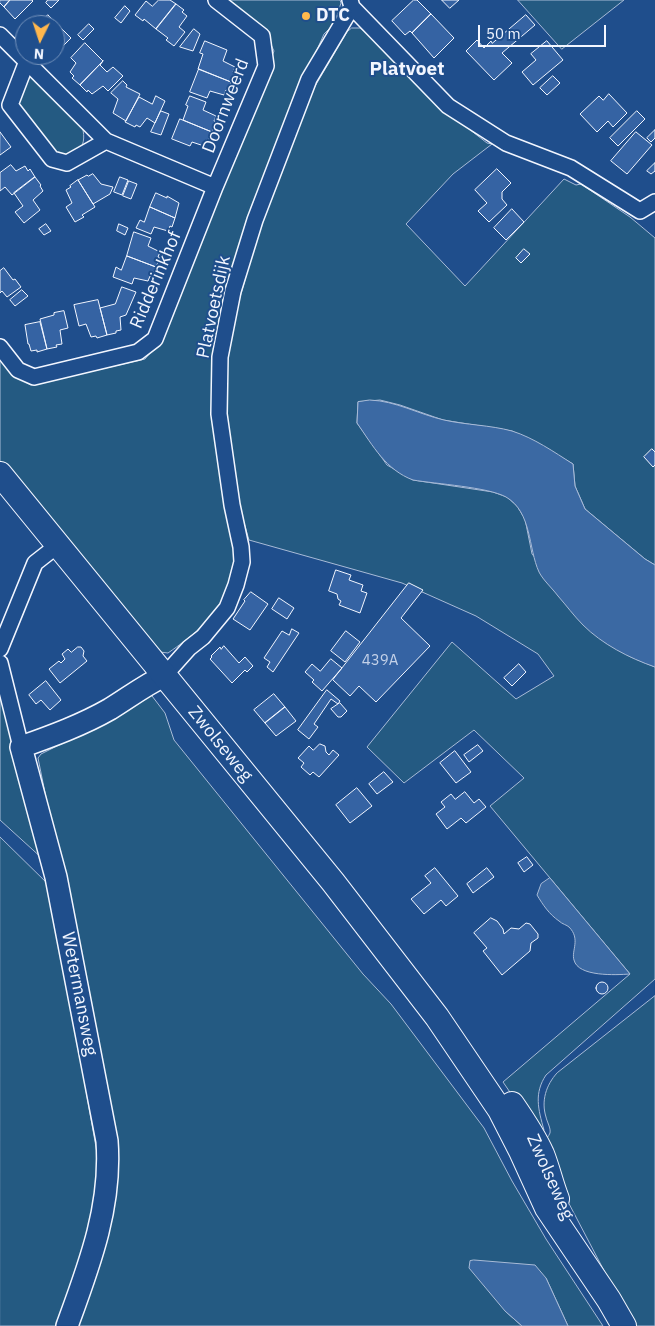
<!DOCTYPE html>
<style>
body{margin:0}
#map{position:relative;width:655px;height:1326px;overflow:hidden;background:#1f4e8c;font-family:"IBM Plex Sans",sans-serif}
canvas{display:block}
.north{position:absolute;left:15px;top:15px;width:50px;height:50px;box-sizing:border-box;background:#1f4e8c;border:1px solid #7391ba;border-radius:50%;rotate:184deg;font-size:14px;font-weight:700;line-height:20px;text-align:center;color:#f2f6ff}
.north::after{content:'';display:block;margin:auto;width:18px;height:22px;background:#ffb74d;clip-path:polygon(50% 0,100% 100%,50% 72%,0 100%)}
.scale{position:absolute;left:478px;top:25px;width:128px;height:22px;box-sizing:border-box;border:2px solid #f2f6ff;border-top:0;padding-left:6px;font-size:15px;line-height:18px;white-space:nowrap;color:#f2f6ff;-webkit-text-stroke:4px #1f4e8c;paint-order:stroke}
</style>
<div id="map">
<canvas width="655" height="1326"></canvas>
<div class="north">N</div>
<div class="scale">50 m</div>
</div>
<script>
const context = document.querySelector('canvas').getContext('2d');
context.lineJoin = 'round';
function fillPath(path, color) { context.fillStyle = color; context.fill(path, 'evenodd'); }
function strokePath(path, color, width, dash) { context.strokeStyle = color; context.lineWidth = width; context.lineCap = dash ? 'butt' : 'round'; context.setLineDash(dash || []); context.stroke(path); }
function drawText(font, color, halo, rows, align = 'center') {
  context.font = font + ' "IBM Plex Sans",sans-serif'; context.lineWidth = 4; context.setLineDash([]); context.textBaseline = 'middle'; context.strokeStyle = halo; context.fillStyle = color; for (const [text, x, y, turn = 0] of rows) {
    context.save(); context.translate(x, y); context.rotate((+turn || 0) * Math.PI / 180); context.textAlign = isNaN(turn) ? turn : align; if (halo) context.strokeText(text, 0, 0); context.fillText(text, 0, 0); context.restore();
  }
}
const green = new Path2D(`
 M225,0H340L341,3L334,24L324,34L300,88L269,162L236,269L220,343L235,540C235,555 235,571 230,586C222,613 190,638 168,653L160,652L0,461V360L12,375L31,385L145,359L155,347L274,51L265,32Z
 M518,0H624L562,49Z
 M352,28H360L370,35C408,72 444,111 487,143L492,144L453,174L406,224L465,286L564,179L576,185L581,184L630,217L655,238V565L645,559L585,509L575,486L573,464L547,449L512,431L443,420L400,405L380,400L358,402L357,423L387,465L413,480L493,492L507,497L517,506L525,519L532,554L606,643L631,657L655,667V979L546,1075C534,1093 538,1109 544,1130L540,1136L503,1082L630,974L490,806L524,778L474,730L404,783L367,747L452,642L516,699L554,676L538,654L476,616L402,583L249,540L235,492L228,441L224,370L236,311L267,203L301,110L347,32Z
 M29,73L81,123C89,145 79,160 55,153L19,108V100Z
 M149,692L165,713L174,740L363,974L391,1004L484,1128L512,1181L546,1239L603,1326H568L546,1278L505,1311L522,1326H72L110,1218L84,986L38,758L41,754L103,723Z
 M2,694L44,860L0,820V695Z
 M0,837L50,886L97,1153L98,1177L95,1213L58,1326H0Z
 M655,996V1326H633L554,1175L543,1143C545,1140 549,1136 550,1133C551,1128 547,1122 546,1117C541,1101 546,1085 557,1073Z`);
fillPath(green, '#245a82');
strokePath(green, '#a8bbd7', 1);
const water = new Path2D(`
 M370,400C396,401 418,414 444,420C466,425 490,425 512,431C534,438 554,452 573,464L575,486L585,509L645,559L655,565V667C629,658 602,644 583,625C574,616 566,605 558,596C552,588 543,580 539,572C528,548 532,512 506,497C488,487 436,484 413,480C386,470 373,446 357,423L358,402Z
 M550,878L630,974C616,975 578,977 574,960C571,951 581,939 569,927C567,925 562,924 559,921C549,914 543,905 537,895L541,884Z
 M474,1260L535,1265L546,1278L568,1326H522L505,1311L469,1268L470,1261Z`);
fillPath(water, '#3b69a3');
strokePath(water, '#a8bbd7', 1);
const building = new Path2D(`
 M0,0H10L4,7L0,3Z
 M10,0H32L33,1L15,19L4,7Z
 M48,0H59L51,8L46,3Z
 M159,0H170L176,4L156,29L144,19L143,21L135,15L146,1L152,6Z
 M414,0H417L431,14L412,33L410,31L405,35L392,21Z
 M442,0H459L450,8Z
 M176,4L184,10L182,12L187,16L179,27L185,32L174,46L166,40L168,38L156,29Z
 M125,6L130,11L121,23L115,18Z
 M431,14L454,38L434,58L412,33Z
 M48,15L59,26L55,31V25H38Z
 M526,15L535,25L502,53L512,63L494,80L466,51L477,40L484,48L491,41L492,43Z
 M89,24L94,29L83,40L78,35Z
 M59,26L71,38L55,54V31Z
 M194,29L200,34L193,51L180,47Z
 M205,41L227,50L223,61L235,67L233,72L235,73L231,82L198,69L203,54L200,53Z
 M547,41L563,60L533,85L522,72L536,60L531,54Z
 M85,43L103,61L80,85L72,78L74,76L70,72L76,63L71,58Z
 M103,61L100,65L107,72L113,67L123,76L108,91L103,86L92,94L88,90L87,92L80,85Z
 M199,69L231,82L228,90H226L224,95L210,91L207,98L190,92Z
 M553,76L560,83L547,95L540,88Z
 M123,81L127,85L126,87L140,94L126,121L113,113L118,99L111,93Z
 M609,94L627,113L613,127L608,121L597,132L580,114L599,96L603,100Z
 M156,96L165,101L155,123L147,118L140,127L136,125L135,127L125,122L139,97L152,104Z
 M190,96L206,102L203,110L216,116L214,121L216,122L212,132L183,120L188,106L186,105Z
 M161,111L169,114L161,135L151,132Z
 M637,111L645,119L618,146L610,138Z
 M180,119L212,132L208,141L206,140L204,146L192,142L190,146L172,139Z
 M655,130V138L651,142L647,138Z
 M0,132L11,147L0,155Z
 M636,132L652,145L627,174L611,161Z
 M655,163V171L651,174L647,171Z
 M11,165L16,171L25,166L28,171L30,169L35,177L12,195L5,187L0,191V173Z
 M497,169L511,183L502,192V199L507,205L489,222L478,211L487,203L475,190Z
 M93,174L101,184L113,187L110,194L93,204L78,180L87,175L88,176Z
 M35,177L41,185L40,186L43,191L33,200L40,210L24,223L15,212L23,206L14,193Z
 M120,177L128,180L122,195L114,192Z
 M78,180L95,207L82,215L84,217L75,222L66,207L72,203L66,190L71,187L70,186Z
 M129,181L137,184L131,199L123,196Z
 M156,193L167,198V196L179,203L175,218L150,207Z
 M150,207L175,218L172,227L170,226L168,231L154,227L151,234L136,228L140,220L144,222Z
 M512,209L524,222L506,240L494,228Z
 M46,224L51,231L44,235L39,229Z
 M119,224L128,228L125,235L117,231Z
 M134,232L151,238L148,246L160,252L158,257L160,258L156,267L127,256Z
 M524,249L530,254L521,263L516,258Z
 M127,256L156,267L152,277L150,276L148,281L134,278L132,284L113,277L116,267L121,270Z
 M4,268L13,280L15,279L21,287L7,297L2,291L0,293V271Z
 M122,287L136,292L126,315L120,317L121,330L116,331V333L107,335L100,308L115,304Z
 M22,290L28,296L15,306L10,300Z
 M98,300L107,335L97,338L96,336L91,337L86,324L79,326L74,305Z
 M64,311L68,328L60,330L62,344L56,345L57,347L47,349L40,319L54,315V313Z
 M40,322L47,349L37,352V350L31,351L29,344H28L25,325Z
 M652,449L655,452V465L653,467L644,457Z
 M336,570L351,575L349,580L363,585L361,591L367,593L360,613L339,605L341,601L338,599L337,594L329,591Z
 M409,583L423,590L401,618L430,646L376,702L359,686L350,696L333,680Z
 M251,592L268,604L250,630L233,619L245,601L244,600Z
 M279,598L294,608L287,619L272,609Z
 M292,629L299,633L273,672L267,667L270,662L264,658L282,631L289,635Z
 M346,631L360,642L345,662L331,651Z
 M224,646L239,663L245,657L253,666L247,672L245,670L232,683L210,659L212,657L211,656L220,647L221,649Z
 M78,647H81L84,651L83,656L87,661L60,683L49,669L59,661L61,663L65,659L62,654L68,649L71,652Z
 M331,659L342,668L322,691L312,682L314,680L305,672L312,664L320,671Z
 M519,664L526,672L512,686L504,678Z
 M46,681L61,700L50,710L41,700L36,704L29,695Z
 M327,690L340,701L338,704L331,699L314,724L318,727L309,739L298,730Z
 M274,694L285,707L265,723L254,710Z
 M340,703L347,711L341,717H338L331,709Z
 M285,707L296,721L276,736L265,723Z
 M320,744L325,746L326,752L329,755L333,750L339,755L319,777L313,772L310,775L301,767L304,763L298,758L309,746L313,750Z
 M478,745L483,751L469,762L464,755Z
 M455,751L471,772L456,783L440,763Z
 M384,772L393,782L377,794L369,784Z
 M357,788L372,806L350,823L336,805Z
 M465,792L474,803L479,799L486,807L466,823L461,818L447,829L436,814L445,807L441,802L451,794L455,799Z
 M527,857L533,865L524,872L518,863Z
 M435,868L458,896L446,906L441,900L424,914L411,899L431,883L425,876Z
 M487,868L494,877L473,893L467,884Z
 M491,918L497,921L503,929L504,934L511,928L519,929L526,923L530,924L538,934V938L531,943L530,951L502,975L483,951L487,948L474,933Z
 M596 988a6 6 0 1 1 12 0a6 6 0 1 1-12 0Z`);
fillPath(building, '#3563a3');
strokePath(building, '#f2f6ff', 1);
const street = new Path2D(`
 M352,7L448,106L506,143L571,168L640,211L655,202
 M0,35L106,141L215,187
 M27,61L10,105L52,159L67,163L106,141
 M0,347L18,370L34,377L138,352L155,339L215,187L266,66L262,36L216,0
 M0,649L35,563L58,545
 M0,663L21,747
 M164,676L189,648L203,637L227,608L236,585L242,562L241,547L232,505L219,414L220,357L233,291L255,220L309,79L352,7L350,0`);
const secondary = new Path2D(`
 M67,1326C89,1266 112,1206 107,1141L56,877L21,747C52,736 82,725 110,709C128,698 145,685 164,676`);
const primary = new Path2D(`
 M0,474L333,882L437,1017L500,1110L521,1151L547,1208L609,1300L624,1326
 M512,1104C523,1120 534,1136 542,1154C548,1169 551,1184 557,1199`);
strokePath(street, '#f2f6ff', 18);
strokePath(secondary, '#f2f6ff', 24);
strokePath(primary, '#f2f6ff', 26);
strokePath(street, '#1f4e8c', 15);
strokePath(secondary, '#1f4e8c', 21);
strokePath(primary, '#1f4e8c', 24);
for (const [x, y, r, color] of [
 [306,16,5,"#ffb74d"]
]) { const dot = new Path2D(); dot.arc(x, y, r, 0, 2 * Math.PI); context.fillStyle = color; context.fill(dot); strokePath(dot, '#1f4e8c', 2); }
drawText('15px', '#c3d1e8', null, [
 ["439A",380,661]
]);
drawText('bold 18px', '#f2f6ff', '#1f4e8c', [
 ["DTC",316,16]
], 'left');
drawText('18px', '#f2f6ff', '#1f4e8c', [
 ["Doornweerd",226,106,-69],
 ["Ridderinkhof",156,280,-67],
 ["Platvoetsdijk",214,307,-78],
 ["Zwolseweg",220,744,51],
 ["Wetermansweg",79,994,79],
 ["Zwolseweg",550,1177,66]
]);
drawText('bold 19px', '#f2f6ff', '#1f4e8c', [
 ["Platvoet",407,70]
]);
</script>
